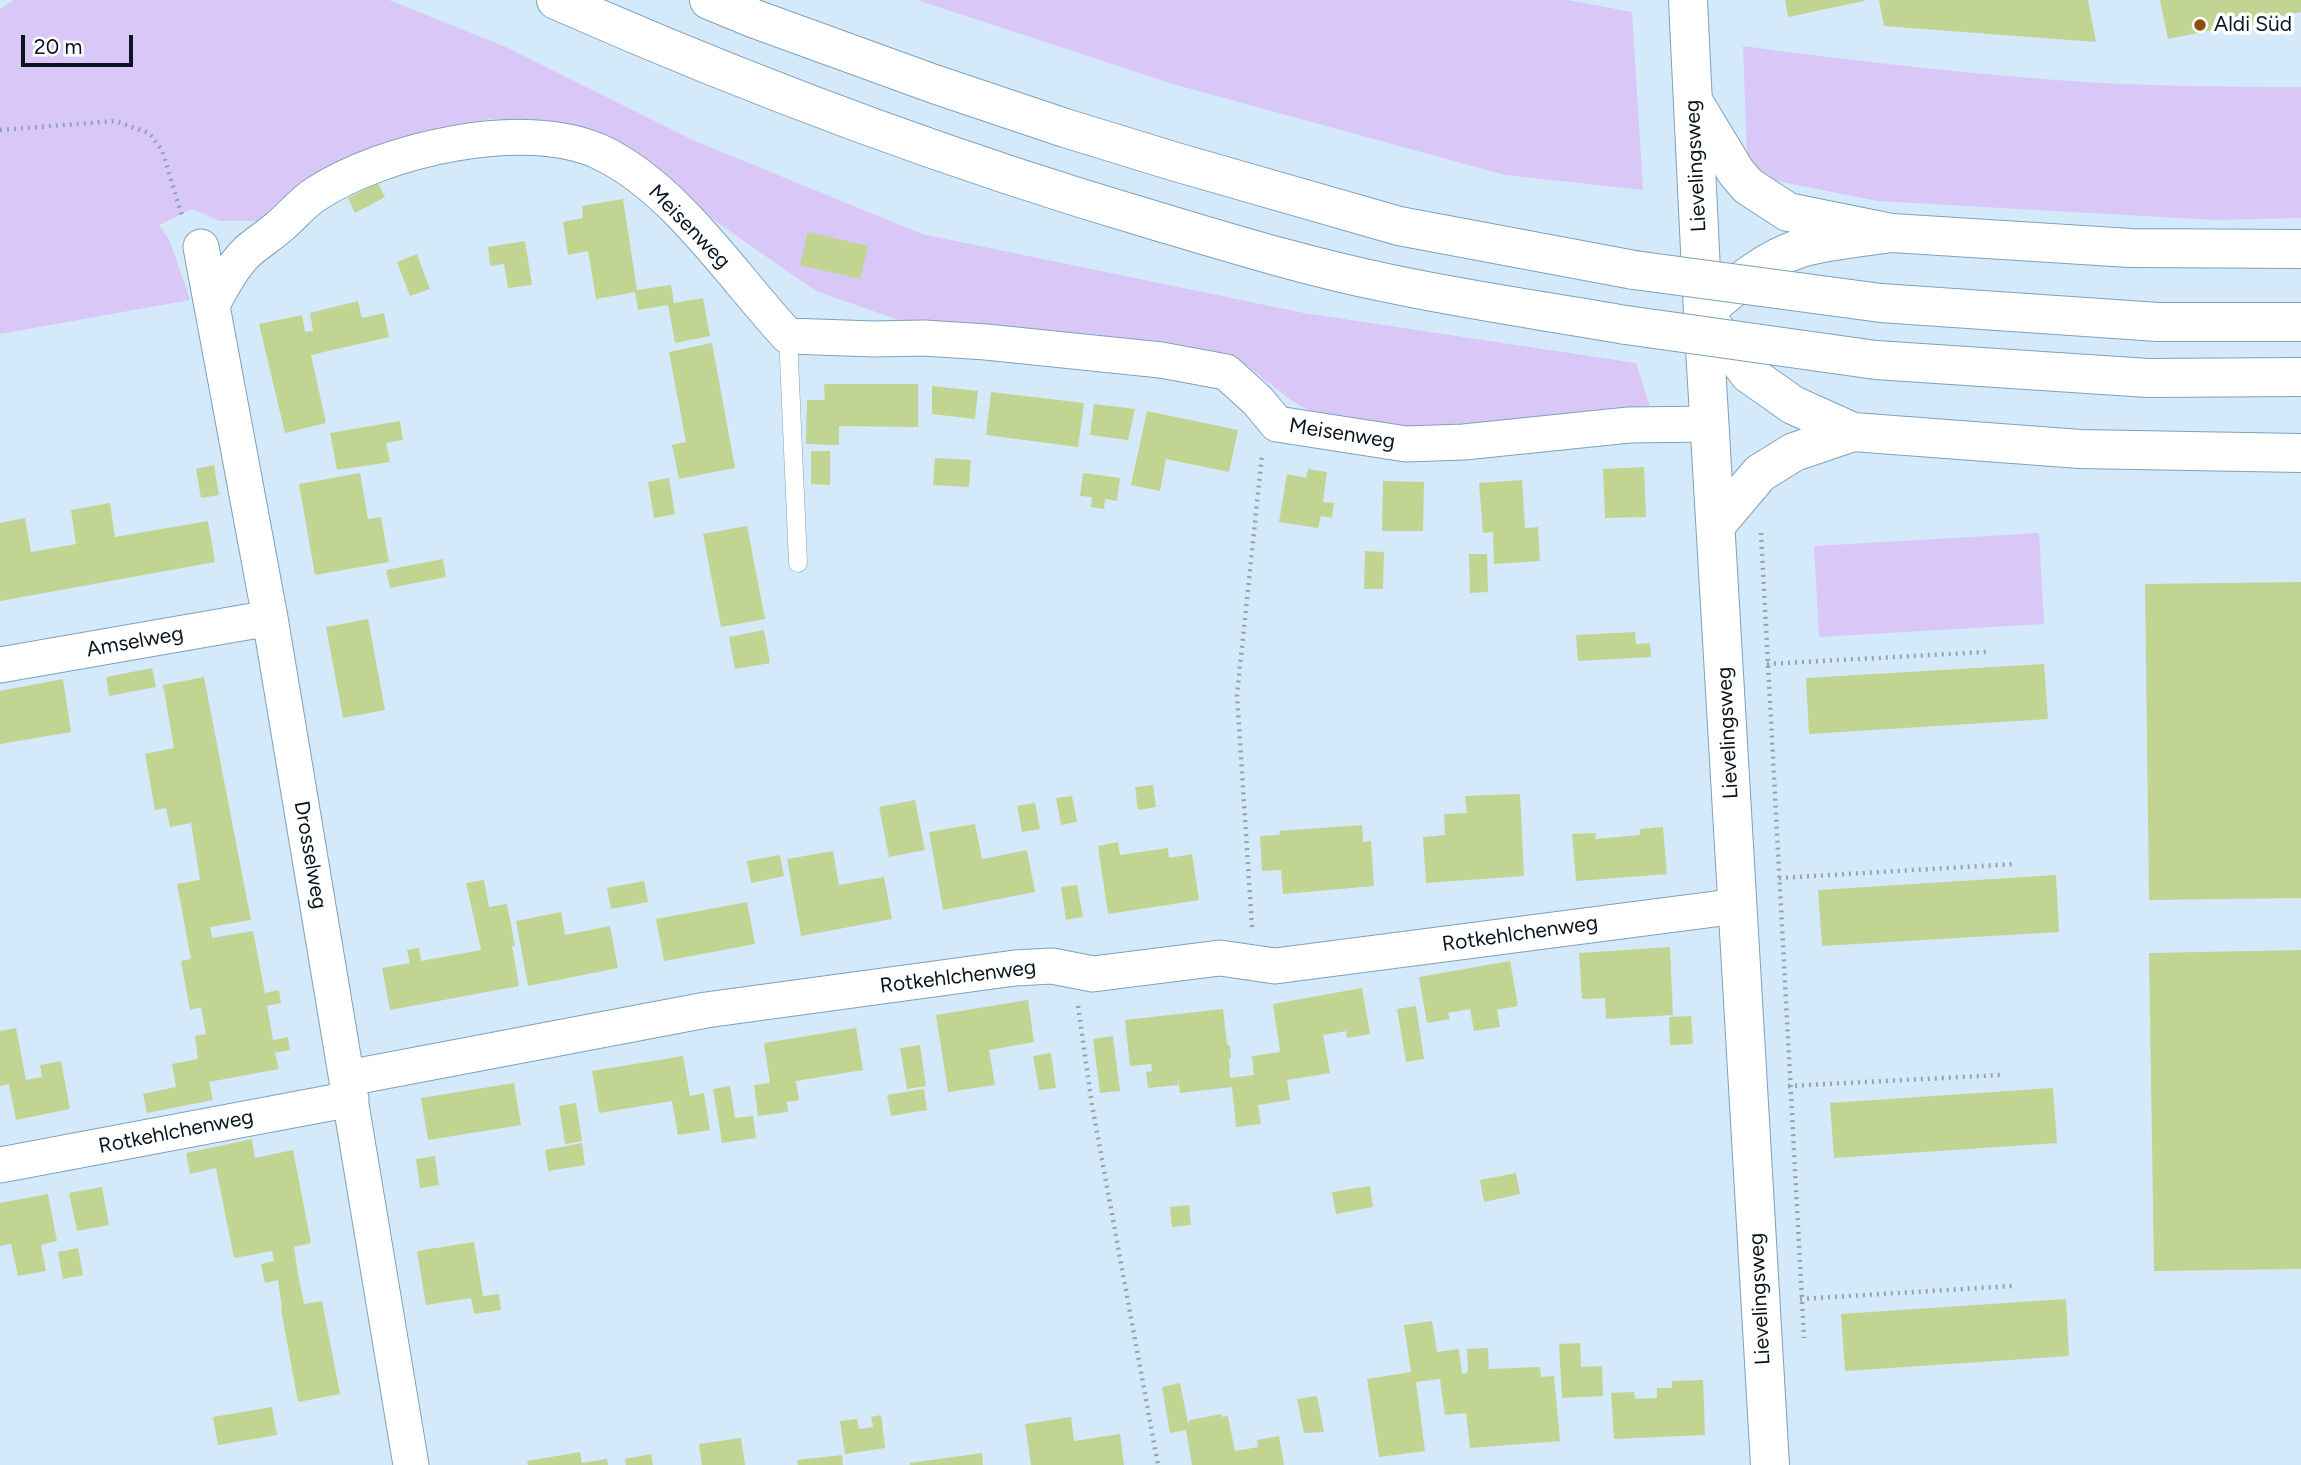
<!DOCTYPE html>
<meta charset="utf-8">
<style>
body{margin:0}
#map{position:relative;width:2301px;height:1465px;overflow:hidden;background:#d4eafb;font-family:Figtree,sans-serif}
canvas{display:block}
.scale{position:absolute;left:21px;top:35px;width:112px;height:32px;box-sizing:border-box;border:4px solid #091620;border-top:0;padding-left:9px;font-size:21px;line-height:24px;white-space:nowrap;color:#091620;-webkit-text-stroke:5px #fff;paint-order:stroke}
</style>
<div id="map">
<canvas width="2301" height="1465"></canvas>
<div class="scale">20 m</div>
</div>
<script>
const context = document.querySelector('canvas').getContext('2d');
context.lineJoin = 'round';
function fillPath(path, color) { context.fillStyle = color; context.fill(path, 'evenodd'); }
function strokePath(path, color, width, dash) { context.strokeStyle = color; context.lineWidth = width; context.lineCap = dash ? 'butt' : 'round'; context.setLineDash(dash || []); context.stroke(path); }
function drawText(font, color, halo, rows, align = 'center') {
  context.font = font + ' Figtree,sans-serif'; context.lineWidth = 7; context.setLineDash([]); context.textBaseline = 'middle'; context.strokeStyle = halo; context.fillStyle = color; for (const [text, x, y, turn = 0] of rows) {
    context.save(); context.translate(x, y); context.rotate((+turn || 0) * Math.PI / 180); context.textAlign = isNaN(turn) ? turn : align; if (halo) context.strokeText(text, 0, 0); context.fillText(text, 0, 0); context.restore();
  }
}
fillPath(new Path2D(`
 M14,0H389L506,47L695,141L922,234L1304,313L1636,363L1650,407L1434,435L1315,414L1291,400L1247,366L1216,357L921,328L816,291L725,228L619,147L559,124L490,119L397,138L315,179L259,221H219L192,209L159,225L170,241L190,300L0,334V9Z
 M917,0H1568L1632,12L1643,190L1505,175L1173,84Z
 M1743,46C1847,60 1951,72 2056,80C2137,86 2219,87 2301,87V218L2214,220L1877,201L1767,179L1747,157Z
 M2039,533L2044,624L1819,637L1814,546Z`), '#d9c8f7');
fillPath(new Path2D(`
 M1785,0H1864V1L1788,17Z
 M1879,0H2088L2096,42L1884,26Z
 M2160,0H2301V12L2168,39Z
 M378,183L385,197L355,213L348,198Z
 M623,199L637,290L671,285L674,303L703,298L710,336L675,343L668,305L638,310L635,292L596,299L588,251L568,255L563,222L583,218L582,206Z
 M808,232L868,246L860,279L800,265Z
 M525,241L532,285L508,288L504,264L490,266L488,247Z
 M417,254L430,289L410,296L397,262Z
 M358,301L362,318L384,313L389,337L311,355L326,423L285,433L259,324L302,315L305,332L313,331L310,313Z
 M712,343L735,468L679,479L672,445L686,442L669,352Z
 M824,384H918V427L839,426V445L806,444L807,400H825Z
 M932,386L978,391L975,419L932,414Z
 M991,392L1084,403L1078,447L986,435Z
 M1094,404L1135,409L1128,440L1090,435Z
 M1147,411L1238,430L1229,472L1166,459L1160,491L1131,485Z
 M400,421L403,440L386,443L390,462L337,470L330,433Z
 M811,451H830V485L811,484Z
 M935,458L971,460L969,487L933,485Z
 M214,465L219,495L201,498L196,469Z
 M1644,467L1646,517L1605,518L1603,469Z
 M1308,469L1327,472L1323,502L1334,503L1332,518L1321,516L1318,528L1279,522L1287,474L1306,478Z
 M360,473L368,519L381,517L389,562L315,575L299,484Z
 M1083,473L1120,478L1117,501L1105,499L1104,509L1091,507L1092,497L1080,496Z
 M669,478L675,514L654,518L648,482Z
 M1522,480L1525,528L1538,527L1540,561L1494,564L1493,532L1483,533L1479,483Z
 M1383,481L1424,482L1423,531H1382Z
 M110,503L115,537L208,521L215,562L0,601V523L25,518L31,552L76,544L71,510Z
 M747,526L765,619L721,627L703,534Z
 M1365,551L1384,552L1383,589H1364Z
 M1469,554H1487L1488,592L1470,593Z
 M443,559L446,577L390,588L386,570Z
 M2301,582V898L2149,900L2145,584Z
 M368,619L385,710L343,718L326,627Z
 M764,630L770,663L735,669L729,637Z
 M1635,632L1636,644L1650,643L1651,657L1578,661L1576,635Z
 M2044,664L2048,719L1809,734L1806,678Z
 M152,668L156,687L109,696L106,677Z
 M204,677L251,920L210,927L212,938L253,931L265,993L279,990L281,1003L267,1006L273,1040L288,1037L290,1050L275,1053L279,1069L209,1082L213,1100L147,1113L143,1094L176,1087L172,1064L198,1059L195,1036L206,1034L201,1007L190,1010L181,961L191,959L177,884L200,880L191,823L170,827L166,808L155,810L145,754L174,748L163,685Z
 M63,679L71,732L0,744V691Z
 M1153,785L1156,807L1138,810L1135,787Z
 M1520,794L1524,876L1426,883L1423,837L1445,835L1444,814L1467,813L1465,796Z
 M1072,796L1077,822L1061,825L1056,798Z
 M915,800L925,850L889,857L879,807Z
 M1035,803L1040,829L1022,832L1017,806Z
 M975,824L982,859L1027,850L1035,892L943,910L929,832Z
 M1362,825L1363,842L1371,841L1374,886L1283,894L1281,870L1262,871L1260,836L1280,835L1279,831Z
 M1663,827L1667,874L1576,881L1572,834L1596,833L1595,839L1640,835V829Z
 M1118,842L1120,855L1168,848L1169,858L1192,854L1199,900L1108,914L1098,846Z
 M833,851L839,885L884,877L892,919L801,936L787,859Z
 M780,855L784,876L751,883L747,861Z
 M2056,875L2059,932L1822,946L1818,890Z
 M484,880L489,907L507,904L515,946H512L519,986L390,1010L382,968L410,963L407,950L419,948L421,961L481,950L466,883Z
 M644,881L648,902L611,909L607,888Z
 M1077,885L1083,917L1066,920L1061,887Z
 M747,902L755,944L664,961L656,919Z
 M561,912L565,935L610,926L618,968L528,986L516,921Z
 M1670,947L1673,1015L1606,1019L1605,998L1582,999L1579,953Z
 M2301,950V1269L2154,1271L2149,953Z
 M1510,961L1518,1006L1497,1010L1500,1027L1474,1031L1470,1009L1448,1013L1450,1019L1427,1023L1419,977Z
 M1362,988L1370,1034L1347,1038L1346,1031L1323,1035L1330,1073L1287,1080L1290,1100L1258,1105L1261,1124L1236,1127L1232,1087L1180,1093L1178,1077V1085L1148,1088L1146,1072L1152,1071L1151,1064L1130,1066L1125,1020L1223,1009L1227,1044L1230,1046L1231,1057L1229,1059L1230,1078L1254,1075L1252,1056L1280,1052L1273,1004Z
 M1028,1000L1034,1042L989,1050L995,1085L948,1092L936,1015Z
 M1416,1006L1424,1059L1406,1062L1397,1009Z
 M1691,1016L1693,1044L1670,1045L1669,1017Z
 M16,1028L26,1080L42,1077L40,1065L61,1061L70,1109L16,1120L9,1084L0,1086V1031Z
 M856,1028L863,1070L796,1081L799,1100L787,1102L788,1112L758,1116L754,1085L770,1083L764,1043Z
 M1113,1036L1120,1091L1100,1093L1093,1039Z
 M920,1045L926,1086L907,1089L900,1048Z
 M1051,1053L1056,1088L1039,1090L1033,1056Z
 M683,1056L690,1096L704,1093L710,1130L678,1135L672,1101L599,1113L592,1071Z
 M514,1083L521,1125L428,1140L421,1098Z
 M730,1086L735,1118L753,1116L756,1138L722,1143L713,1089Z
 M2053,1088L2057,1143L1834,1158L1830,1103Z
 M924,1089L927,1110L891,1116L887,1095Z
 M576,1103L582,1141L565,1144L559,1106Z
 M252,1139L255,1158L293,1150L311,1243L294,1247L298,1274L304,1304L322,1301L340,1394L298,1402L281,1309L282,1308L278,1280L265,1283L264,1279L261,1264L274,1261L272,1251L234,1258L216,1168L190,1174L186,1153Z
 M582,1143L585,1165L548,1171L545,1150Z
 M435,1156L439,1185L420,1188L416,1159Z
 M1516,1173L1520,1194L1484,1202L1480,1180Z
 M1370,1186L1373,1207L1336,1214L1332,1192Z
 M102,1187L109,1225L77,1231L69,1193Z
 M48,1194L57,1241L41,1245L46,1271L18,1276L11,1244L0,1246V1203Z
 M1189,1205L1191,1225L1172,1227L1170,1207Z
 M474,1242L483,1296L499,1294L501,1310L474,1314L471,1298L426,1305L417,1251Z
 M78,1248L83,1275L63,1279L58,1252Z
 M2066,1299L2069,1356L1845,1371L1841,1314Z
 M1432,1321L1437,1352L1459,1349L1462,1374L1467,1373L1468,1370L1467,1349L1488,1348L1489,1369L1540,1367L1541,1377L1554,1376L1560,1441L1470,1448L1466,1413L1445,1415L1440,1379L1416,1382L1425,1451L1379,1457L1367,1379L1411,1372L1404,1325Z
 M1580,1343L1581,1367L1602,1366L1603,1396L1562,1398L1559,1344Z
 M1703,1380L1705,1435L1614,1439L1611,1393L1634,1392L1635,1399L1657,1398V1388H1672V1381Z
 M1180,1383L1188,1423L1190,1420L1222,1414V1417L1228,1416L1235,1451L1258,1447L1257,1440L1279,1436L1284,1465H1192L1186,1430L1170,1433L1162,1387Z
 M1317,1396L1324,1432L1304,1433L1297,1399Z
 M272,1407L277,1435L218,1445L213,1417Z
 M881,1415L885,1448L845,1454L840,1421L857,1419L859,1429L873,1427L871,1417Z
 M1071,1417L1074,1441L1120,1434L1124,1465H1031L1025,1424Z
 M741,1438L745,1465H702L699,1444Z
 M580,1452L582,1463L607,1459L608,1465H528L527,1461Z
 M982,1453L983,1465H910V1463Z
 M651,1454L653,1465H626L625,1459Z
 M842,1455L843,1465H798L797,1460Z`), '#c1d491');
const service = new Path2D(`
 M788,336L798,563`);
const minor = new Path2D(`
 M201,247L270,618L411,1465
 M212,305C222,286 232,267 247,252C257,243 270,235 280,226C292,216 303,202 316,194C383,150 524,117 600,152C675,187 732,276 788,336L874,339L924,338L986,342L1161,360L1226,372L1258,401L1277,424L1406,444L1464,442L1629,425L1710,424
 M0,665L270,618
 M348,1078L706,1010L1015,968L1052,966L1093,974L1220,958L1275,966L1738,906
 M0,1165L351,1099`);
const tertiary = new Path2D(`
 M1688,0L1703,313L1770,1465`);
const motorway = new Path2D(`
 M556,0C751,86 949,160 1153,220C1230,243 1308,267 1387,283C1466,300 1546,311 1626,325
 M709,0L755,19L934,84L1065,128L1176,162L1399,226L1634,270
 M1693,101L1736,172L1748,186L1788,212L1892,233L2130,248L2301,249
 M1892,233C1864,237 1828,240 1801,248C1763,260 1733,288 1703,313L1749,374L1793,405L1853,432L2080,449L2301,453
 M1716,525L1760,473L1794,452L1853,432`);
strokePath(service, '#7fa1bb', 19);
strokePath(minor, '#7fa1bb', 37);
strokePath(tertiary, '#7fa1bb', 40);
strokePath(motorway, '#7fa1bb', 40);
strokePath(new Path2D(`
 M0,130L115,121L149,133L162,150L182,216
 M1761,533L1804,1338
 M1767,664L1986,652
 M1779,878L2015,864
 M1252,927L1237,695L1262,455
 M1078,1006L1092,1105L1158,1465
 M1788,1086L2000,1075
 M1800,1299L2012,1286`), '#91a4b2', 4.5, [2, 5]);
strokePath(service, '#fff', 18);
strokePath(minor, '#fff', 35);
strokePath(tertiary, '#fff', 38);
strokePath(motorway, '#fff', 38);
const motorwayBridge = new Path2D(`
 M1634,270L1881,303L2158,322H2301
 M1626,325L1876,360L2148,378L2301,377`);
strokePath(motorwayBridge, '#7fa1bb', 40, []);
strokePath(motorwayBridge, '#fff', 38);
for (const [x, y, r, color] of [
 [2200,25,7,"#8a4f0b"]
]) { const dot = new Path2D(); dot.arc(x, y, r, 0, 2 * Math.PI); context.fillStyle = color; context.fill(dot); strokePath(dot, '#fff', 2.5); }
drawText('21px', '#091620', '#fff', [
 ["Aldi Süd",2214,25]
], 'left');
drawText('21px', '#091620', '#fff', [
 ["Lievelingsweg",1696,166,-93],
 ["Meisenweg",689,227,46],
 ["Meisenweg",1342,434,9],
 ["Amselweg",135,642,-10],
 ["Lievelingsweg",1728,733,-93],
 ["Drosselweg",310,855,80],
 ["Rotkehlchenweg",1520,934,-8],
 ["Rotkehlchenweg",958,977,-7],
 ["Rotkehlchenweg",176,1132,-11],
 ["Lievelingsweg",1760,1299,-93]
]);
</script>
